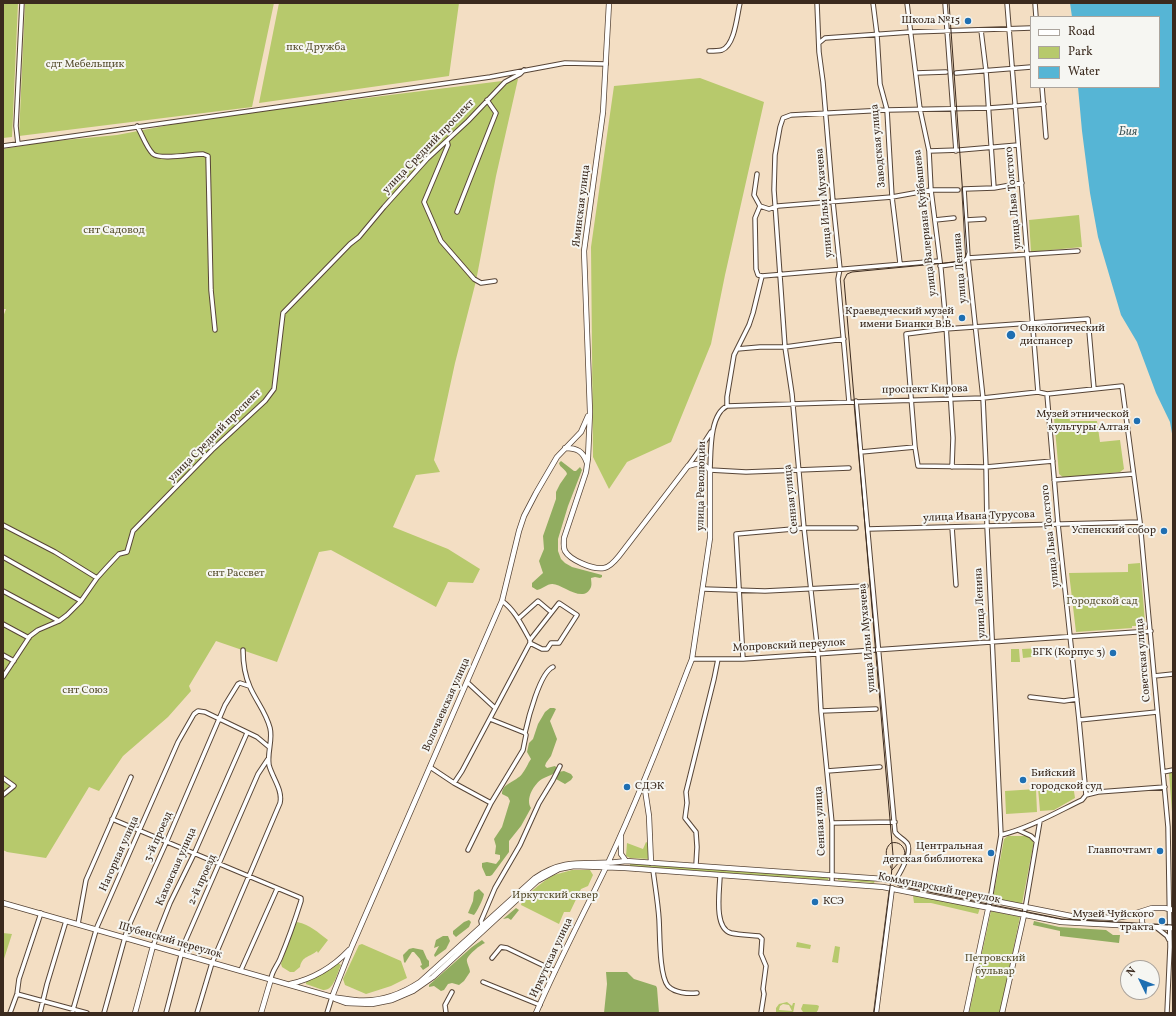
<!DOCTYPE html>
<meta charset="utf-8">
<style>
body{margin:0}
#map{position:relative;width:1176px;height:1016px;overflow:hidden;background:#f3dec3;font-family:Vollkorn,serif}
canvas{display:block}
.frame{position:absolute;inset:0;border:4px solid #3b2a1e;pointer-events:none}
.legend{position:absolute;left:1030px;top:16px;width:130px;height:72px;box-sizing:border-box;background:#f6f6f2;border:1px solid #aba49d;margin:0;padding:5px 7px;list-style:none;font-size:12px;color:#3b2a1e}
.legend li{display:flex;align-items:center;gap:8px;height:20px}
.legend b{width:20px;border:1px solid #aba49d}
.north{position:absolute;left:1120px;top:960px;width:40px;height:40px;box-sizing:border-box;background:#f6f6f2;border:1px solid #aba49d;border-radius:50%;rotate:313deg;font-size:11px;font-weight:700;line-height:16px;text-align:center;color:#3b2a1e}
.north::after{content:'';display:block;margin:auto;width:14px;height:18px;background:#1f6fb2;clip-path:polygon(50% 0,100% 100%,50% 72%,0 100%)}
</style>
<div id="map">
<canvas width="1176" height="1016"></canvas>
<div class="frame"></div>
<ul class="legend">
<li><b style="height:5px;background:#fff"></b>Road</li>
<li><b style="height:11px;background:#b7c96c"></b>Park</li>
<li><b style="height:11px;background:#56b5d5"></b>Water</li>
</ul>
<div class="north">N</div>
</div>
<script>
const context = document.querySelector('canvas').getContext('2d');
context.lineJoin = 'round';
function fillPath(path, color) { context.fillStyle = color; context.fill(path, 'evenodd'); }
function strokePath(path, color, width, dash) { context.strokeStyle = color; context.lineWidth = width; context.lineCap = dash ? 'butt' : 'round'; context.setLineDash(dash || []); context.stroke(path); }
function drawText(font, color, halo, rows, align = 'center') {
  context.font = font + ' Vollkorn,serif'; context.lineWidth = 4; context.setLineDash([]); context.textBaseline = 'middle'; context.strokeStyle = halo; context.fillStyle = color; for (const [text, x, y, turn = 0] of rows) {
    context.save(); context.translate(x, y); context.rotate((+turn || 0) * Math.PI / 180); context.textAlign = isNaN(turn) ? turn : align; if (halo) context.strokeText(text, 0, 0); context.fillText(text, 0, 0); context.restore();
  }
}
fillPath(new Path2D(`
 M3,3H18L12,137L3,138Z
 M25,3H274L252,107L19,136Z
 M279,3H459L449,76L259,103Z
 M700,78L764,102L725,275L711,344L671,442L627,462L609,489L593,457L591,247L614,86Z
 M518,79L496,176L476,281L455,363L434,460L440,472L416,475L393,527L448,549L480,569L473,583L448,582L436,607L331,550L319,552L277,662L216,641L189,686L191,691L168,717L123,756L99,791L89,787L46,858L7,852L3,850V317L6,309H3V149L44,142L117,135L206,118Z
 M1079,215L1082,247L1031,252L1029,220Z
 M1069,416L1070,421H1097L1100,442L1120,440L1124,469L1120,472L1064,478L1059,474L1054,418Z
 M1140,563L1145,622L1138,626H1132V628L1076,632L1069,573L1128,572V564Z
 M1041,648V656L1023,658L1022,649Z
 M1011,649H1019L1020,662H1011Z
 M1173,772V825L1169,773Z
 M1073,785L1075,798L1054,810L1040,811L1038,788Z
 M1036,789L1037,812L1006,814L1005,791Z
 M1008,836H1029L1032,838L1034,841L1022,904L993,898L1004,839Z
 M646,842L648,843L650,859L630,858L626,856L627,843L643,849Z
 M630,863L829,877L828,880L630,866Z
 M572,870H590L593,875L588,886L581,889L570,912H564L559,924L521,905C523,896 546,879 554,875C560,873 566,872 572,870Z
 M838,878L875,880L874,883L838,880Z
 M913,896H921L980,908L978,914L931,903H914Z
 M991,911L1020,917L1000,1013H969Z
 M297,922C311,925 317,932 328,940L318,953L317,951C310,957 302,956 300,967L294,972H290L282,967L281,964L295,923Z
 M3,933L12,934L3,962Z
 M797,942L811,945L810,949L796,947Z
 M362,944L401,961L407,978L391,986L366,994L345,985L343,979L359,945Z
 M835,946L840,947L838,963L832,962Z
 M338,963L341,965C337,973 334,991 323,990L306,984V981Z
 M787,1002L792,1006L793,1003H795L793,1013H776V1008L779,1004ZM783,1004L789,1005L792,1011L779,1010L780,1006Z
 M803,1004L817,1005L819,1006L818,1010L816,1013L803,1012L801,1009Z`), '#b7c96c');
fillPath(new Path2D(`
 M561,461L574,471H576L580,467L582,470L568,506L558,539V551L561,559L565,563L572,567L602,575V577L600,578L595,577L591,578C591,581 592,584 591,587C584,605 561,583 552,584C547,584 542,589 537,590L532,587V583L543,573L539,561L544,549L543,536L556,499V492L560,484L567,474C566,469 560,468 559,463Z
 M550,708H554L556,709L550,721L557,739L551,756L546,763L545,766L547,768L555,766L557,768C554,776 549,775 542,779C534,784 525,799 531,808L521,826L509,841V852L492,875L490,876H486L482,867V863L487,862L496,864L500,859V855L495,854L496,846L494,839L502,827L510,801L508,797L502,794C502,783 516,782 522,774C526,769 528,763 531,759L527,752L529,743L533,739L538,724L545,712Z
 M564,771L571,774L573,777L571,780L565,784L556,779L558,772Z
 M479,889L484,894C483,900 477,911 474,915L468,913L473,901L474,892Z
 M516,908L519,910L511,920L508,918L503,919Z
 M469,920L471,922L469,927L456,937L453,934V931L464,922Z
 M1034,921L1059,927L1106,930L1113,935H1120L1119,943L1060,936V931L1033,925Z
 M443,936H448L450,941L446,949L435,957L434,955L439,946L434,948L436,940Z
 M482,940L485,943C480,945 469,954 467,959C466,962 470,968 470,972L464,981L459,985L452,983L448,984L444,990L441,991L434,986L429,987V985L472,947Z
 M413,948L423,950L427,959L429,961V966L423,970L420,966L422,965L420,959L414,952H412L405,963L404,962L403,955L409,949Z
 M606,972H627L634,979L656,986L657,988L659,1013H604L607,984Z`), '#91ad60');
fillPath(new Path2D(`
 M1070,3H1173V439L1170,422L1156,393L1137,342L1121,315L1098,237L1090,193L1082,131L1078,87H1159V17H1072Z`), '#56b5d5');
const minor = new Path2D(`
 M817,3L819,52L823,82L833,202L840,269L838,279L849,402
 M873,3L877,35L880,84L887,110L892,197L900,263
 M907,3L920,109L929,151L931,190L941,269L946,325L953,438L952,467
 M945,3L956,151
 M1007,3L1038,392
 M1035,3L1036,17
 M981,30L986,71L994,188
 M819,43L825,38L911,32L1031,28
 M709,51C713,51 718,51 722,50C735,45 737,15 740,3
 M916,73L946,72
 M956,73L1031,67
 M1042,87L1046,137
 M137,126C142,134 146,147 153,154C160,160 193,154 203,154L208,156L211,290L215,330
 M447,141L448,145L424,202L441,241L474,279L481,283L495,281
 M18,144L16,126L22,3
 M3,146L490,77L565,63L606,64
 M929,151L960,150L1018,145
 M760,206L769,209L778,206L892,197L931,190H958
 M457,212L496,113L487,100
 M935,220L954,218
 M966,220L984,219
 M940,266L961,263L968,258L1078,251
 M762,276L939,261
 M737,349L760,347H785L844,339
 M1047,394L1058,524L1079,720L1086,795
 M856,401L895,832C898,837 903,838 907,843C913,851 900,873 895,881
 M727,406V397L734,355L749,325L753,313L762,276L758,275L756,269L755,218L760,206L754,195L757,174
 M861,452L915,447
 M1053,461L986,467L918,466L915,447L906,334L945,329L1088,319L1094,389
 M688,466L700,449L711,432
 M849,468L746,472L710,470C711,453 709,415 727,406L983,398L1038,392L1047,394L1122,386L1140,522L1168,827L1170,947L1167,1013
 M1054,480L1133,474
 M3,525L55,552L97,578
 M952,527L956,585
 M868,529L1140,522
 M3,557L81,601
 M703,589L765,591L866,586
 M3,591L59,621
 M518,619L538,601L551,612
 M3,624L29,638
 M530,640L559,603L577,615L559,643H551L547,649H542L530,643
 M3,655L14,661
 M692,659H743L1151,631
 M743,659L736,534L804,528H856
 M1154,676L1173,674
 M3,677L30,636L38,630L59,621L67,615L81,601L97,578L106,568L119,554L127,552L133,531L212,450L265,401L274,389L283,313L350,244L359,237L384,207L427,159L468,121L505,82L520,74L524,70
 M467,682L495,708
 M1030,697L1064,701L1077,699
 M821,711L876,709
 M1079,720L1157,712
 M525,733C528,719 540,672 553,667
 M430,767L454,783L491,803
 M827,771L880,767
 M1163,772L1173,770
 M3,778L14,786L3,795
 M454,783L462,771L530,643V640C522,626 515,610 502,601
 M112,819L301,898V901C295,920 288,940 280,959C277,966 272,971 271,979
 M832,823L895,822
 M1018,830L1031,836L1036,841
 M1001,835C1029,828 1055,813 1082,800L1086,795L1098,792L1165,787
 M468,850L491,803L523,750L526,735L525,733L490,719
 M696,865L697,847L696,832L685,818L687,803L686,792L714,679L718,659
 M653,870C655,886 658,903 659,919C660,934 659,975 668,986C675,993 688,994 697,993
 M720,875C720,889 713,928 731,933C740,935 750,935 759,936L762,939L761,954L766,966L763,989L764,994L761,1013
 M832,883V823L821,711L818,654L804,528L792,394L785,347L774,190L775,155L780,127L783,118L791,115L887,110L989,108L1044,104
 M990,900L1001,835L987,526L986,467L983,398L968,258L964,189L994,188L1022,183
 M1024,915L1040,821
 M78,924L86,880L131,777
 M482,926L481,921L495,888L520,845L539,803L553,780L560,766
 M1157,928L1167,936L1169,940
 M153,946L170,903L194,854L247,733
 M492,958L501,947L507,948L555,971
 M241,970L277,889
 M483,982L540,1005
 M17,994L87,1013
 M10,1013L17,994L19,979L41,913
 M40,1013L47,984L66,921
 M72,1013L97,927L178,742L194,714L198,711L205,712L257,737L269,747
 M104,1013L127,930L166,843L225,705L238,684L240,683L249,686
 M166,1013L184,944L258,774L268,759
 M197,1013L212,963L280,803C283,790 272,777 269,765C267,752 273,740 270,728C266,712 256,701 250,687C245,676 243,662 243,650
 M327,1013L332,997
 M446,1013L445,1005L452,992`);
const major = new Path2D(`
 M565,448C577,448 583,451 587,463
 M644,783L649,816L651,863
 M621,836V854L626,861
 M3,903L332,997C339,998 346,999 354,1000C378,1003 400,995 420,982L535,878C569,855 590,867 626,861L884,879L1071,916L1115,918L1127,916L1152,908H1165L1173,910
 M1145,927L1142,923V917L1147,910
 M290,984C312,979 333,967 349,950
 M332,997L352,946L502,601L519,531L524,516L536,493L557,457L581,432L588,416
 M335,999L346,1003L372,1004L392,1000L413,991L433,977L537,881L559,869L574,866L625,868L883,887L1061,922L1173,928
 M135,1013L153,946
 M261,1013L271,979
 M536,1013C558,962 584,913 608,863C638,799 663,735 688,669L692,659L710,538V470C703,462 698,463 688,466L619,556C615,561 610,567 604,568C593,570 570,560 565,551C563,547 564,542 564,538L586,472L588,458L590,412L584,251L603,112L609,3
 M876,1013L892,888
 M966,1013L990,900
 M1002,1013L1024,915`);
strokePath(minor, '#574537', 5.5);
strokePath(major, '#574537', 6);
strokePath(minor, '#fff', 3.5);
strokePath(major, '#fff', 4.5);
strokePath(new Path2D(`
 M891,868C888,859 882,851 891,843C899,841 904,846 905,853L902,859L892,870
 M891,876L893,882L899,886L1062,919L1173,925
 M874,1013L891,879L893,855L844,280L847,274L852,272L956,262C962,261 966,258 967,252L949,3`), '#3b2a1e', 1);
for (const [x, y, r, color] of [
 [968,21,4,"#1f6fb2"],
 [962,318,4,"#1f6fb2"],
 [1011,335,5,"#1f6fb2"],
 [1137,421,4,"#1f6fb2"],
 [1164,531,4,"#1f6fb2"],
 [1113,653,4,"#1f6fb2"],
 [1023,780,4,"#1f6fb2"],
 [627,787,4,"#1f6fb2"],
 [1160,851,4,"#1f6fb2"],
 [991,853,4,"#1f6fb2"],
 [815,902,4,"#1f6fb2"],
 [1162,921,4,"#1f6fb2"]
]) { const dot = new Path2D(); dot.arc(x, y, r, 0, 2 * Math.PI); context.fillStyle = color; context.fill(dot); strokePath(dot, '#f6f6f2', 1.5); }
drawText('11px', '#3b2a1e', '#f6f6f2', [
 ["Школа №15",960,21],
 ["Краеведческий музей",954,312],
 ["имени Бианки В.В.",954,325],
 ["Онкологический",1020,329,"left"],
 ["диспансер",1020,342,"left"],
 ["Музей этнической",1129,415],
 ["культуры Алтая",1129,428],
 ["Успенский собор",1156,531],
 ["БГК (Корпус 3)",1105,653],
 ["Бийский",1031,774,"left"],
 ["городской суд",1031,787,"left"],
 ["СДЭК",635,787,"left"],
 ["Центральная",983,847],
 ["детская библиотека",983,860],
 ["Главпочтамт",1152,851],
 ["КСЭ",823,902,"left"],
 ["Музей Чуйского",1154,915],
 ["тракта",1154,928]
], 'right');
drawText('11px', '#5a5232', '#f6f6f2', [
 ["пкс Дружба",316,48],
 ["сдт Мебельщик",85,65],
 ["снт Садовод",114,231],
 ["снт Рассвет",236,574],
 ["Городской сад",1102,602],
 ["снт Союз",85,691],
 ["Иркутский сквер",555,896],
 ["Петровский",995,959],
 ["бульвар",995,972]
]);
drawText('11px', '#3b2a1e', '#f6f6f2', [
 ["Заводская улица",879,146,-95],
 ["улица Средний проспект",429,147,-46],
 ["улица Льва Толстого",1014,198,-95],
 ["улица Ильи Мухачева",825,203,-95],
 ["Яминская улица",582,206,-83],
 ["улица Валериана Куйбышева",926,223,-96],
 ["улица Ленина",961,268,-95],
 ["проспект Кирова",925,390,-1],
 ["улица Средний проспект",215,436,-45],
 ["улица Революции",702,486,-89],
 ["Сенная улица",792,499,-96],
 ["улица Ивана Турусова",979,517,-2],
 ["улица Льва Толстого",1051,536,-96],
 ["улица Ленина",981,603,-93],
 ["улица Ильи Мухачева",868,638,-95],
 ["Мопровский переулок",789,646,-3],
 ["Советская улица",1144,660,-95],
 ["Волочаевская улица",447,705,-66],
 ["Сенная улица",821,821,-93],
 ["3-й проезд",159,837,-66],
 ["Нагорная улица",120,854,-66],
 ["Каховская улица",177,867,-66],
 ["2-й проезд",203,880,-66],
 ["Коммунарский переулок",939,889,11],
 ["Шубенский переулок",170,941,16],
 ["Иркутская улица",552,958,-65]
]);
drawText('italic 12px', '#445b5e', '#f6f6f2', [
 ["Бия",1128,133]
]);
</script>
